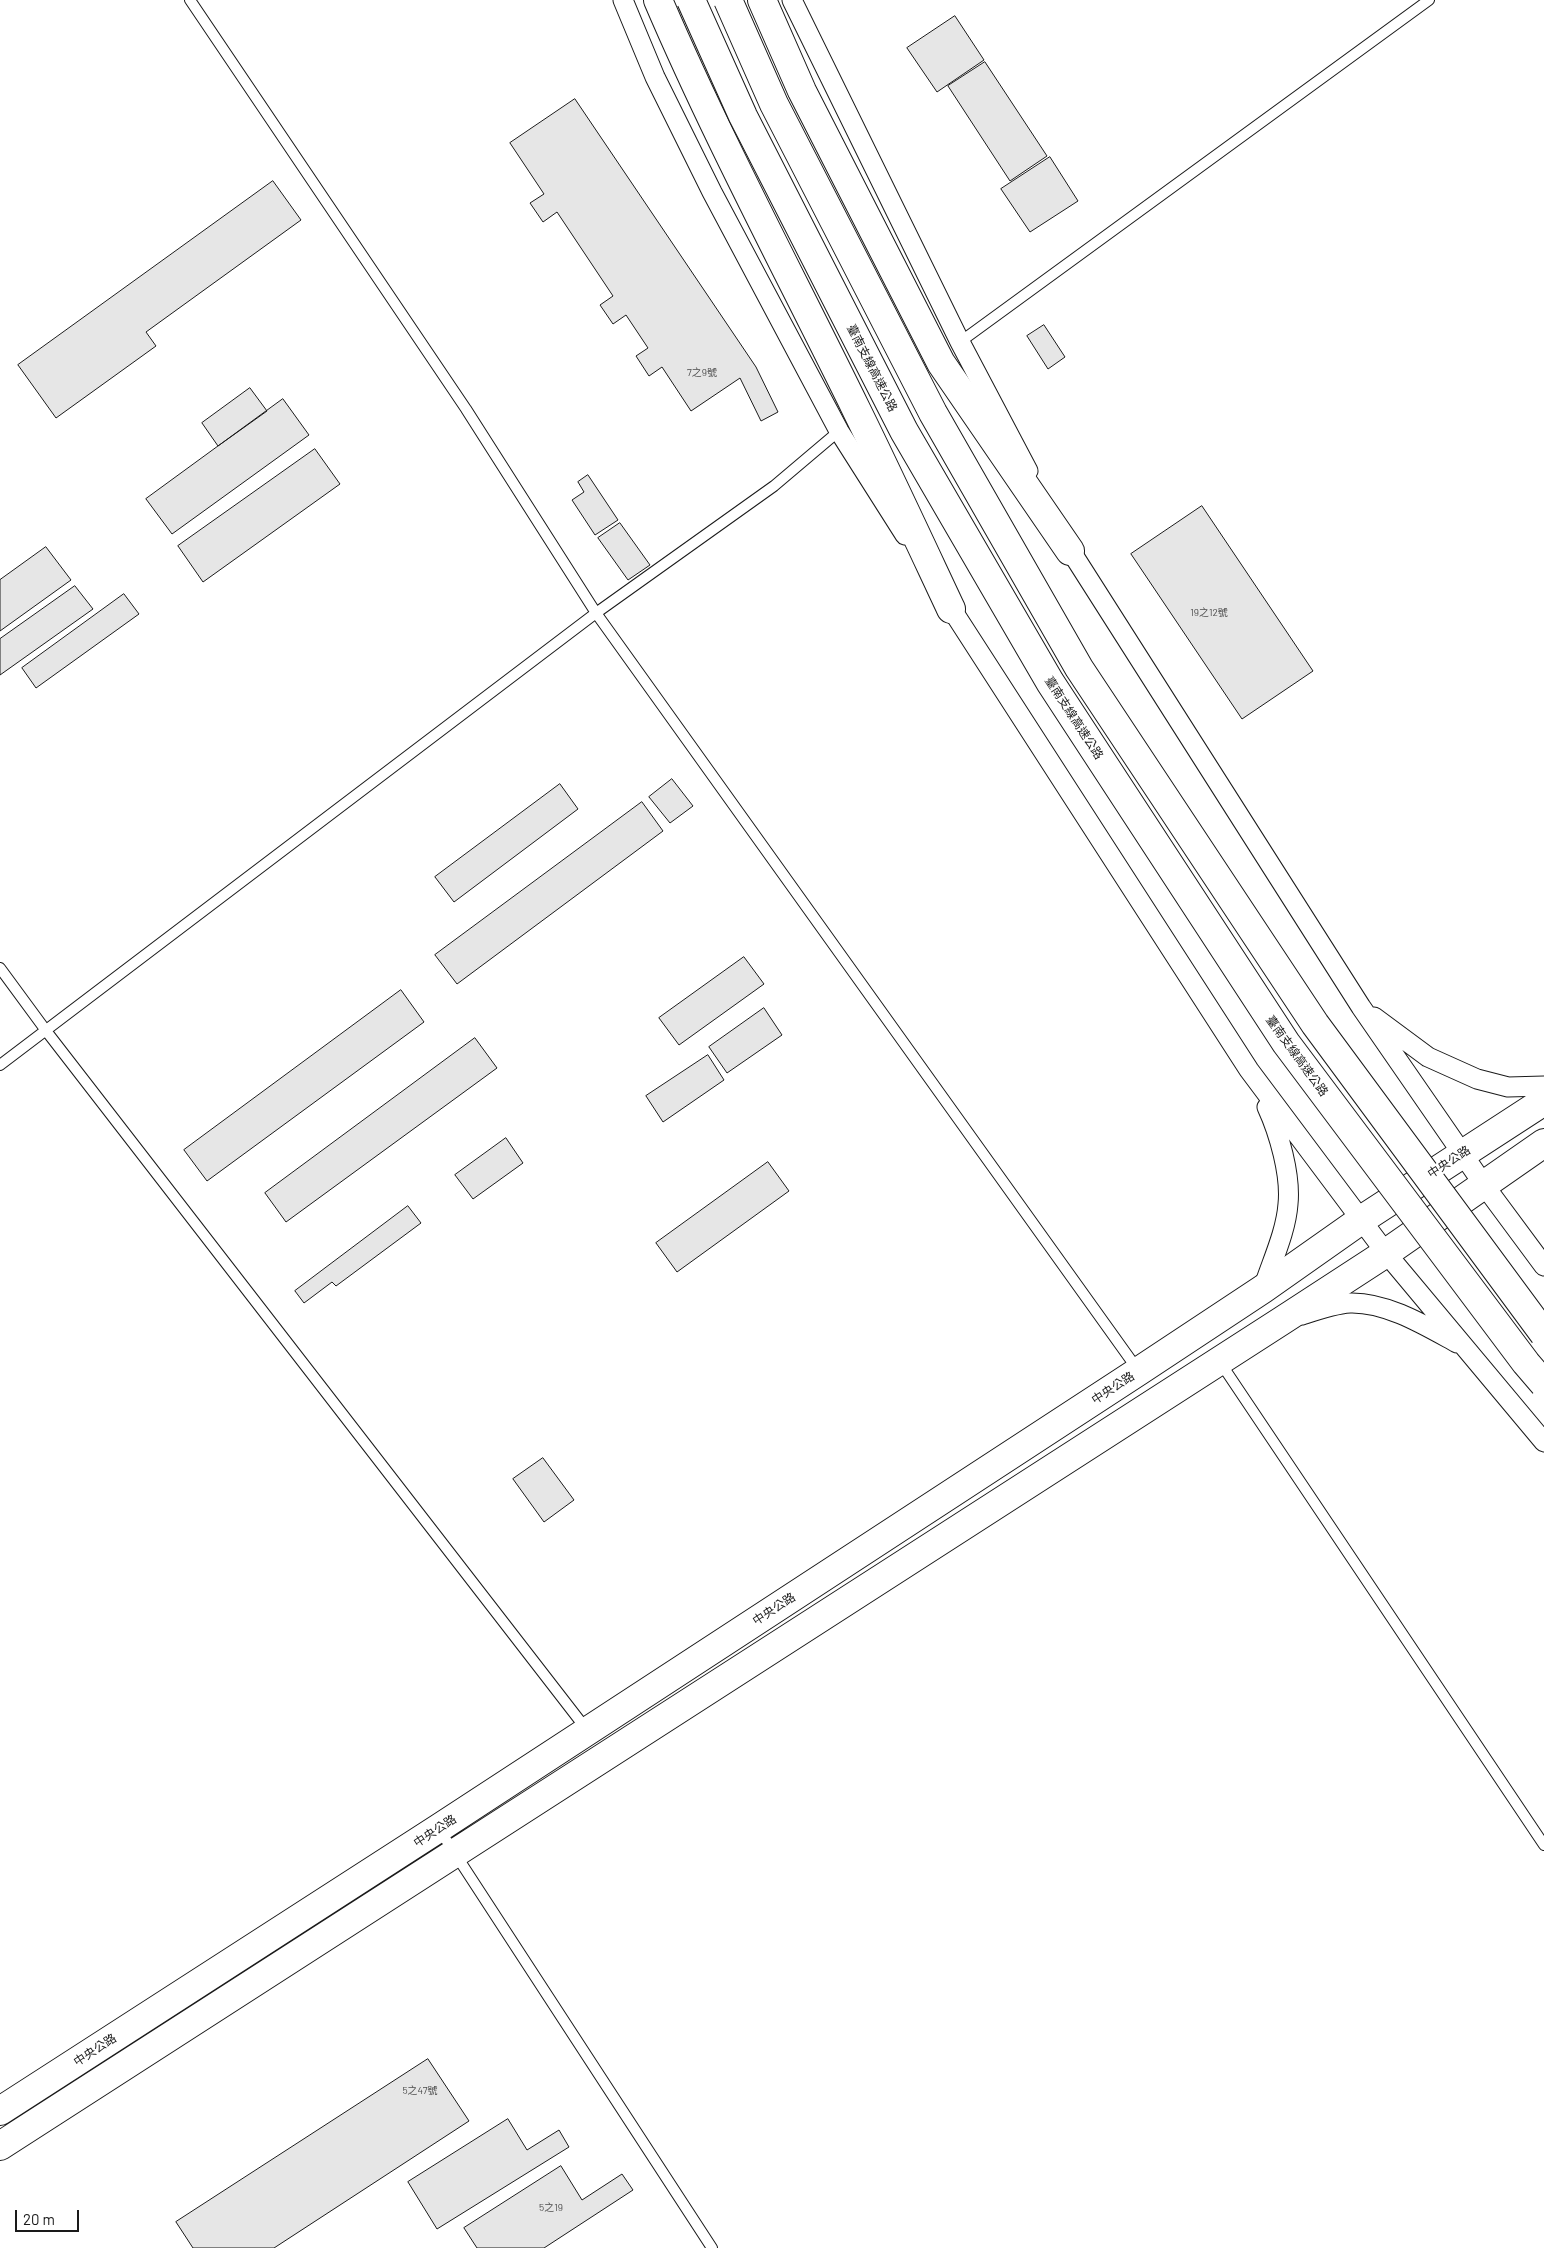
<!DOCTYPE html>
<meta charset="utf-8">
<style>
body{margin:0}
#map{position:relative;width:1544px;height:2248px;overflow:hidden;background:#fff;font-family:Barlow,sans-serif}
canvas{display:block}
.scale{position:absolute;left:15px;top:2210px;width:64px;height:22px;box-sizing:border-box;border:2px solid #1a1a1a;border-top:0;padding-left:6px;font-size:15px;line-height:18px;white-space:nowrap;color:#1a1a1a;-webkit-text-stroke:4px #fff;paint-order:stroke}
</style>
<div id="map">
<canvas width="1544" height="2248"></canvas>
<div class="scale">20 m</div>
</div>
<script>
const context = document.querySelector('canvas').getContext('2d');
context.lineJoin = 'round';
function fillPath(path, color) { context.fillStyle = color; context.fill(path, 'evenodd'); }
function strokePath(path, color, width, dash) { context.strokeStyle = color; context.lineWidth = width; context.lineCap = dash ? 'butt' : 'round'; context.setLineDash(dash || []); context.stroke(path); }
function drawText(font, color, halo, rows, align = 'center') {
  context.font = font + ' Barlow,"Noto Sans TC",sans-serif'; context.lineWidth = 4; context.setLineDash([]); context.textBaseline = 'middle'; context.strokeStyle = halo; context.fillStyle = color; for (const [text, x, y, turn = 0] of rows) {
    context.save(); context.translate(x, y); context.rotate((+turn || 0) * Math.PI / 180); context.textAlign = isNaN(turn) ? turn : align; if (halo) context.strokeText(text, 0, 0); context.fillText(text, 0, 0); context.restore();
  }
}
const building = new Path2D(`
 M955,16L984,60L937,92L907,48Z
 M985,62L1047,156L1010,181L948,86Z
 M575,99L756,367L778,412L761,421L740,378L691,411L662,367L649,376L636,356L648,348L626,315L613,324L600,305L613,296L557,212L543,222L530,203L544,194L510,143Z
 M1050,157L1078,201L1030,232L1001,189Z
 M273,181L301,220L146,332L156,346L56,418L18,365Z
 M1044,325L1065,357L1048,369L1027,336Z
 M250,388L267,411L218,446L202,423Z
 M283,399L309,435L172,534L146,499Z
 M315,449L340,484L203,582L178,546Z
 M588,475L618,520L595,535L572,500L584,492L578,482Z
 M1202,506L1313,671L1242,719L1131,554Z
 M620,523L650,565L628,580L598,538Z
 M46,547L71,580L0,631V580Z
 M75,586L93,609L0,675V639Z
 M124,594L139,614L36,688L22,668Z
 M672,779L693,806L670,823L649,797Z
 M560,784L578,809L454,902L435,877Z
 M642,802L663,831L457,984L435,955Z
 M744,957L764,984L679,1045L659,1018Z
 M401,990L424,1022L207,1181L184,1150Z
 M764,1008L782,1035L727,1073L709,1047Z
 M475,1038L497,1068L286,1222L265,1193Z
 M708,1055L724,1080L663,1122L646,1096Z
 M506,1138L523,1163L473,1199L455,1175Z
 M768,1162L789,1191L677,1272L656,1243Z
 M408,1206L421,1223L336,1286L332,1282L304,1303L295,1291Z
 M543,1458L574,1500L544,1522L513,1479Z
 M428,2059L469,2121L274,2248H193L176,2222Z
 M508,2119L527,2150L559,2130L569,2147L437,2229L408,2182Z
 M561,2166L582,2200L622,2174L633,2190L544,2248H477L464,2228Z`);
fillPath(building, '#e6e6e6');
strokePath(building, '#1a1a1a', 1);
const service = new Path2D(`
 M190,0L466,409L596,613L1138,1370
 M960,342L1429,0
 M0,968L47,1032L587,1730
 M0,1065L596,613L774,486L839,431
 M1220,1362L1544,1845
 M439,1829L712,2248`);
const minor = new Path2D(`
 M623,0L655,77L712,192L839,431L905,535
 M792,0L960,342L1028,471
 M1065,542L1361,1007L1484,1185L1544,1266
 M945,599L1249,1070L1386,1253L1544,1442
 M1374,1017L1428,1057L1477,1079L1508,1087L1544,1086
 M1263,1289C1272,1261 1286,1232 1288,1204C1291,1175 1279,1133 1267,1107
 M1302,1315C1317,1310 1334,1304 1350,1303C1387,1302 1426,1326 1457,1343`);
const primary = new Path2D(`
 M0,2111L439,1828L1139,1371L1263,1289L1361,1220L1544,1101
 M0,2146L1283,1320L1386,1253L1544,1143`);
const motorway = new Path2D(`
 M658,0C718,140 790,274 857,411C889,476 920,543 951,609
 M762,0L802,91L941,363L1070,551`);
strokePath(service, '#1a1a1a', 12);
strokePath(minor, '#1a1a1a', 21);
strokePath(primary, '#1a1a1a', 30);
strokePath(motorway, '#1a1a1a', 30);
strokePath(service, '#fff', 10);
strokePath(minor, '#fff', 19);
strokePath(primary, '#fff', 28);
strokePath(motorway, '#fff', 28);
const motorwayBridge = new Path2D(`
 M691,0L743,116L904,431L1050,682L1286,1043L1526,1363L1544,1384
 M728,0L774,104L933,413L1079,668L1315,1024L1544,1334`);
strokePath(motorwayBridge, '#1a1a1a', 30, []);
strokePath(motorwayBridge, '#fff', 28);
drawText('10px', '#4d4d4d', null, [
 ["7之9號",702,373],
 ["19之12號",1209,613],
 ["5之47號",420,2091],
 ["5之19",551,2208]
]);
drawText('12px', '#1a1a1a', '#fff', [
 ["臺南支線高速公路",872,368,63],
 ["臺南支線高速公路",1074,718,57],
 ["臺南支線高速公路",1297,1056,54],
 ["中央公路",1449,1162,-33],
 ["中央公路",1113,1388,-33],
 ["中央公路",774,1609,-33],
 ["中央公路",435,1831,-33],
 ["中央公路",95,2050,-33]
]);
</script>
